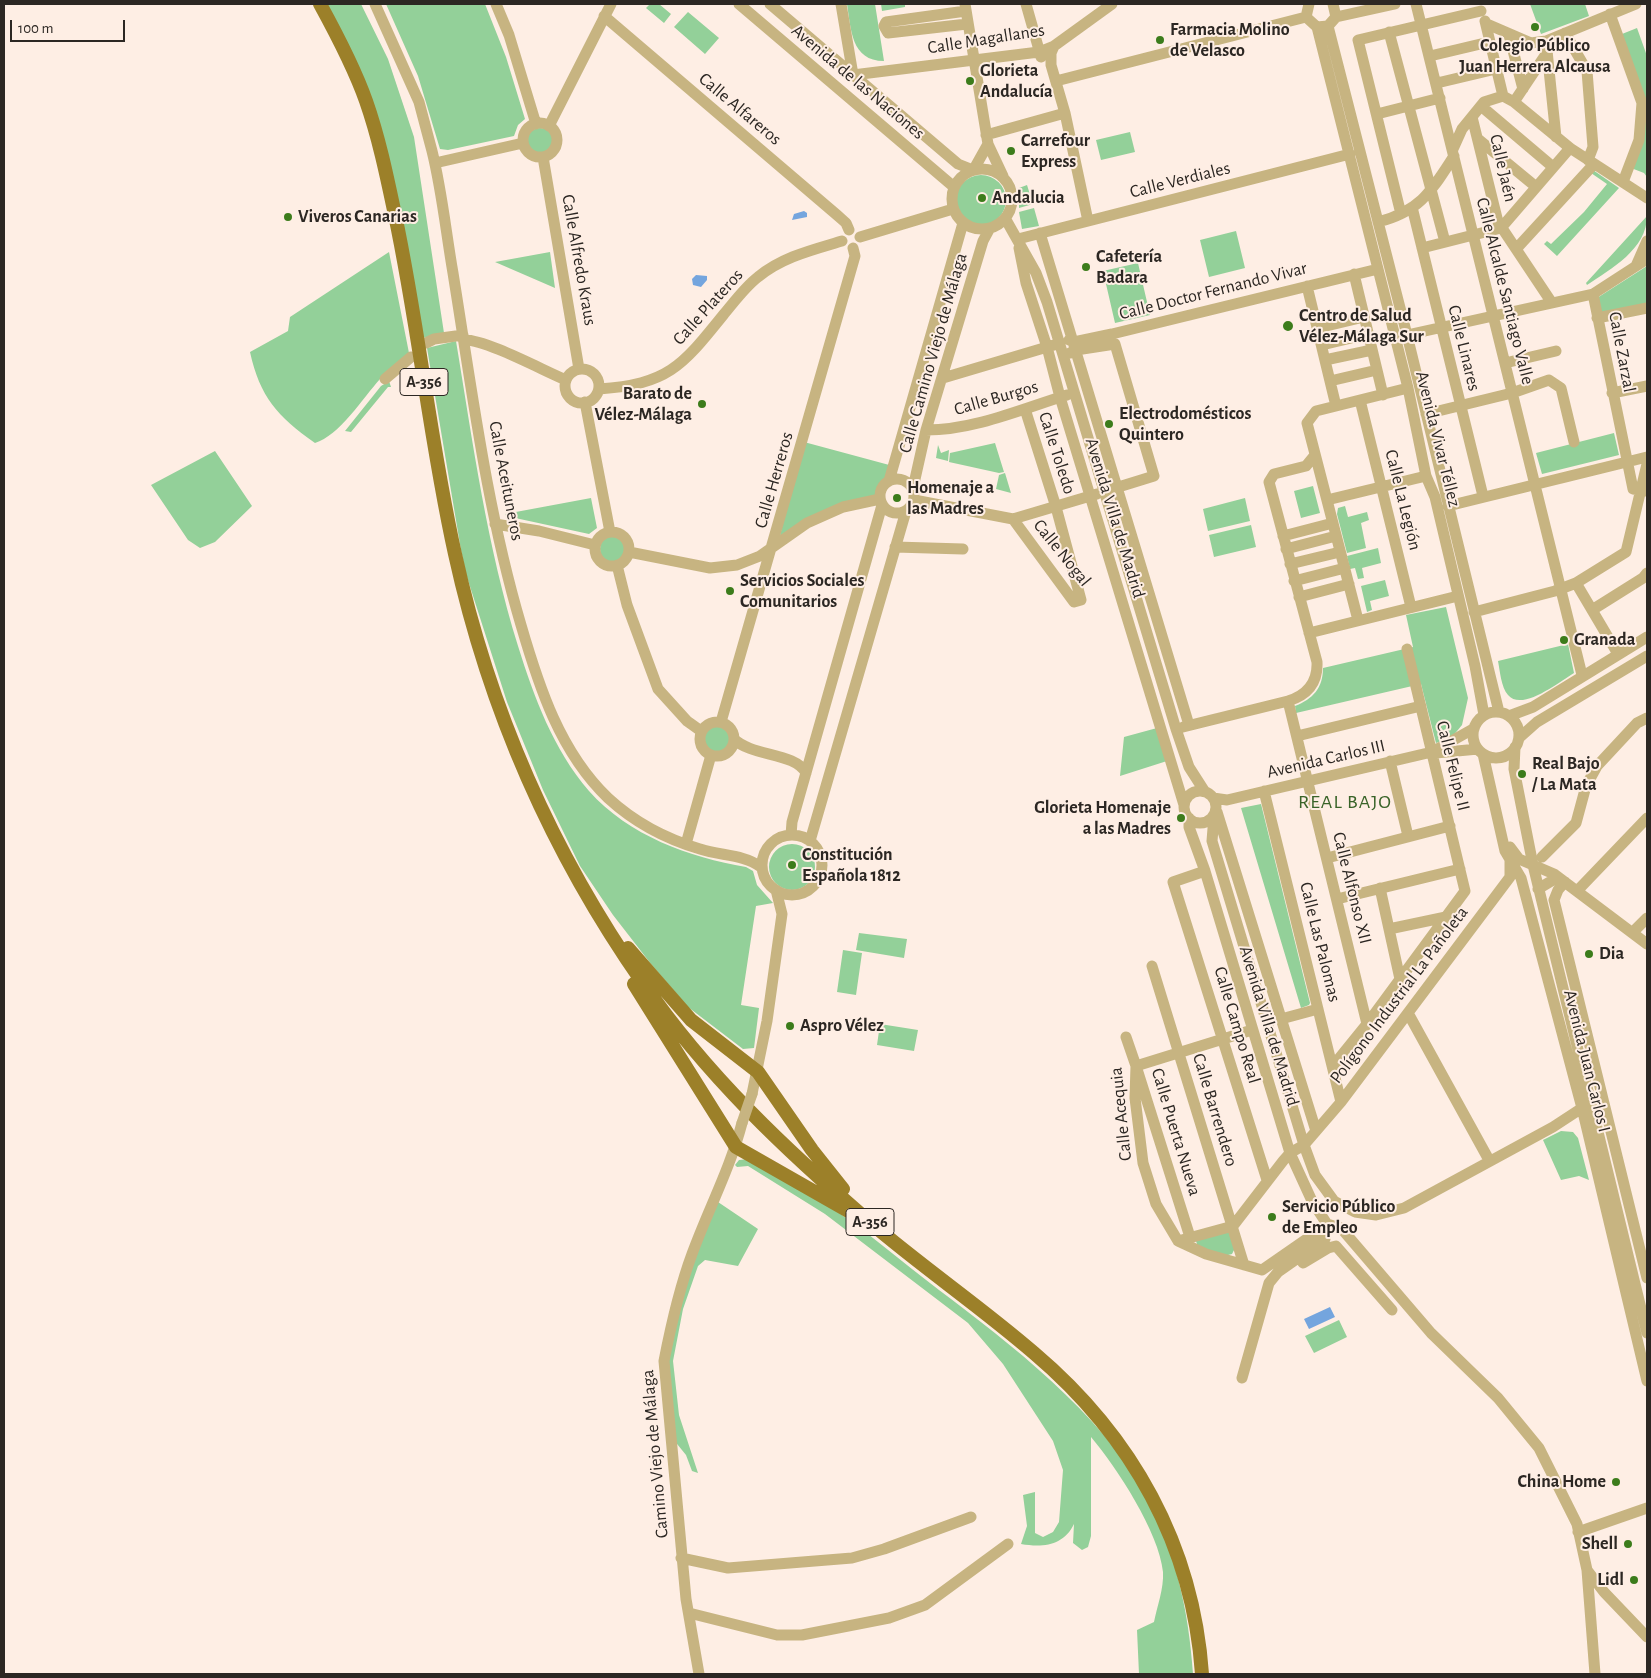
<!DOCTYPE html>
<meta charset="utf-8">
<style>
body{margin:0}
#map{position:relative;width:1651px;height:1678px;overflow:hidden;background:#feeee4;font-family:"Alegreya Sans",sans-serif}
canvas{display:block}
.frame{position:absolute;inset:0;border:5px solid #2c2723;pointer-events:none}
.scale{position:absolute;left:10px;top:20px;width:115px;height:22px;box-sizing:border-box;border:2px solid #2c2723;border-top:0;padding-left:6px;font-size:15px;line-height:18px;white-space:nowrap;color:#2c2723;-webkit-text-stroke:4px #feeee4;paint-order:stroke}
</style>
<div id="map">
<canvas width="1651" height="1678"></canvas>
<div class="frame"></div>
<div class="scale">100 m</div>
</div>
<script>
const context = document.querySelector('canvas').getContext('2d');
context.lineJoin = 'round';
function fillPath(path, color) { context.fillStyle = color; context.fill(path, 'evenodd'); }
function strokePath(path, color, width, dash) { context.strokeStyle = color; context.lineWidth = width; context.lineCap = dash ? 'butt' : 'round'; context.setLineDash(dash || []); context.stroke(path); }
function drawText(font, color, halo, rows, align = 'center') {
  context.font = font + ' "Alegreya Sans",sans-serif'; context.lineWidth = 4; context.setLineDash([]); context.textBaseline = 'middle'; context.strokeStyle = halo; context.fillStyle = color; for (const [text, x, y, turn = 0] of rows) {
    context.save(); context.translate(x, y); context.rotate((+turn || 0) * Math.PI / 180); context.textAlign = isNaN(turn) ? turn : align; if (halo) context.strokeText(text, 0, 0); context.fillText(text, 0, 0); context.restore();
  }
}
fillPath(new Path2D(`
 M326,4H361L388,59L414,137L444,333L423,338L396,190Z
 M386,4H485L506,57L525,119L518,125L514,136L448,150L440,149L418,76Z
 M650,4H659L671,14L664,23L646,8Z
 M847,4H875L884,61C851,61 851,29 847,4Z
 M881,4H905V7L882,11Z
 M1530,4H1585L1589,16L1541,34Z
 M688,12L719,38L705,54L674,27Z
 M1637,28L1647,56V177L1644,173L1631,168L1644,127L1622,34Z
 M527 141a13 13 0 1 1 26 0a13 13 0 1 1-26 0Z
 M1130,132L1135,152L1101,160L1096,140Z
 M1593,170L1619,188L1557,256L1544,244L1547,241L1551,244L1584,212L1607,184L1591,173Z
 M956 200a25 25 0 1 1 50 0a25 25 0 1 1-50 0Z
 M1027,185L1033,204L1019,208V188Z
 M1034,208L1039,226L1022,229L1019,212Z
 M1647,216C1647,249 1611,269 1587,285L1586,283Z
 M1236,231L1245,268L1209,277L1200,240Z
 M389,252L409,353C399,361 389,370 380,379C363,398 339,436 315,443C277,416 260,397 250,352L288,331L290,317Z
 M550,252L555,288L495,262Z
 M1138,263L1150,315L1115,323L1103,271Z
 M1647,266V304L1600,314L1597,298Z
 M456,341C473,444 487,546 518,646C534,697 553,749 589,791C629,836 689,857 746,867L753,871L757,885L773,903L756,906L741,1005L759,1008L754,1048L743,1049L688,1007L651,964L613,915L580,866L543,790L507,702L466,574L461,550L427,348Z
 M389,381L391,387H388L351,432L345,431L381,386Z
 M1614,433L1619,455L1542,474L1536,453Z
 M804,442L893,466L889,481L881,485L878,495L779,539Z
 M995,443L1004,472L999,473L949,462L950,453Z
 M938,445L941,453L949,450L948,461L936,458Z
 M215,451L252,506L215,542L200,548L188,540L151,485Z
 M1005,473L1011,493L996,489L999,475Z
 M1313,486L1320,513L1301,518L1294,491Z
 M591,498L597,528L589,534L506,516L505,514Z
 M1245,498L1250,521L1208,531L1203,509Z
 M1345,506L1348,517L1367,512L1369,520L1361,523L1366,548L1347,553L1337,514L1338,508Z
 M1251,525L1256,547L1214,557L1209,535Z
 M600 549a13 13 0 1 1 26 0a13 13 0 1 1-26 0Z
 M1378,548L1381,563L1362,568L1364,578L1358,579L1355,568L1350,569L1347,556Z
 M1385,580L1389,596L1370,601L1372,610L1367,612L1361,586Z
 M1446,607L1468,698L1462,725L1452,737L1436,743L1421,684L1296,713L1295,706C1313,699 1323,688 1323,668L1413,647L1406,615Z
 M1568,644L1574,673C1559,682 1522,712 1508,695C1501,687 1500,671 1498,661Z
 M704 739a13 13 0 1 1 26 0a13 13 0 1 1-26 0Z
 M1157,728L1167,761L1120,776L1124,737Z
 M1261,804L1310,1003L1309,1005L1301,1008L1241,808Z
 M769 867a23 23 0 1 1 46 0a23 23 0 1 1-46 0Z
 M859,933L907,939L904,958L856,950Z
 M843,950L862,953L856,995L837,992Z
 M880,1024L918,1030L914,1051L877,1045Z
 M1561,1131L1573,1132L1578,1138L1589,1180L1579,1176L1561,1180L1543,1140Z
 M748,1159C775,1175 801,1189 827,1205C866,1230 902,1262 939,1290C1011,1344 1100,1413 1145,1493C1175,1548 1189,1612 1193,1674H1139L1137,1630L1154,1622C1157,1607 1164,1588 1163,1572C1159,1532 1117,1468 1091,1437V1536L1088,1547L1082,1550L1073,1543L1074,1524C1064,1545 1044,1548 1021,1544L1027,1526L1023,1495L1035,1492V1533L1043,1537L1053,1532L1059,1522L1063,1470L1053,1441L1003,1364L968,1323L825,1214L748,1166L737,1167L735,1165L739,1160Z
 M718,1202L758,1229L738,1266L705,1260L698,1266L683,1309L673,1361L679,1415L698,1473L692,1471L686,1455L673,1439L668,1361L679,1306L696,1250Z
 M1225,1230L1232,1234L1235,1248L1232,1254L1224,1256L1198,1247L1196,1241Z
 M1339,1320L1347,1337L1314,1353L1305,1336Z`), '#93d099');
fillPath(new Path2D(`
 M804,211L807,213V217L792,220L794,214Z
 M696,275L707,276V280L701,287L693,285L692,279Z
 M1330,1307L1335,1317L1309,1329L1304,1319Z`), '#74a5de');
strokePath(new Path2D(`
 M375,4L419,102L432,151C442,191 446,233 453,273C472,391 487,510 521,625C539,687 560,752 608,798C634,822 666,839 700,849C721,856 743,854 761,867
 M496,4L509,35L536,124
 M739,4L954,187
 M770,4L958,164L973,170
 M841,4L853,75
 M965,4L988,144L1003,176
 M1026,4L1041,57
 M1309,4L1306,17L1317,27L1328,26L1336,17L1333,4
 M1416,4L1582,675
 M966,11L886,22L884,26L888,33L967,24
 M1610,14L1642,103L1639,140L1623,182
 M604,16L837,215L846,223L849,230
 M1336,17L1395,4
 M1485,21L1503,96
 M1487,24L1531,43L1546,41L1636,4
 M1328,26L1407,335L1499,712
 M1317,27L1408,388L1426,476L1435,497L1475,666L1484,715
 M1389,32L1445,242
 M1565,33L1587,71L1593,147L1588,160
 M1509,35L1523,89
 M1546,41L1556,137
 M1054,46L1051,53V65L1065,113L1088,221
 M1430,56L1489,42
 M853,75L1039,52L1054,46L1112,4
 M1056,81L1306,17
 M1437,83L1496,69
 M1514,102L1548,51
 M1481,106L1553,167
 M1377,114L1440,98
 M1472,117L1498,222L1552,303
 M523 140a17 17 0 1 1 34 0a17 17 0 1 1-34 0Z
 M549,126L611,4
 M986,135L1065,113
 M1478,139L1535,186
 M1453,149L1462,129L1484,102L1503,96L1514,102L1570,148L1647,198
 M543,157L579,369
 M435,163L523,143
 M952 199a30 30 0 1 1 60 0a30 30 0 1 1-60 0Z
 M974,169L988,144
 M1412,207L1483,496
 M1401,214L1358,40L1481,11
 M1005,218L1036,273L1047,302L1176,729L1189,767L1205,792
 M1378,222C1421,211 1432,190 1454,156
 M1501,228L1570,148
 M1040,233L1189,725
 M860,237L953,209
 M1018,239L1350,154
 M1019,248L1026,283L1047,347L1060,397L1184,805
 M1422,248L1501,228
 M1517,248L1594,164
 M1636,266L1647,241
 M1354,274L1383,395
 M1307,286L1336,406
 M1593,294L1633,489L1647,491
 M1597,318L1647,308
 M1318,328L1364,317
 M1407,335L1593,294L1647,259
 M464,340C485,339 544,371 566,380
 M1069,340L1074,342L1112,334L1378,269
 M426,343L434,339L463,335
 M1322,345L1368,334
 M1070,353L1076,350L1115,344L1154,476L1112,489
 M1325,360L1372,350
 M1505,363L1556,351
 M565 386a17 17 0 1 1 34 0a17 17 0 1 1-34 0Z
 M943,378L1054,345
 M385,379L411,357
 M1330,381L1377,370
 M599,389C669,384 682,366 724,314C735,301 745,287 758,277C782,257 812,250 842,241
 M1612,393L1647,386
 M1360,400L1411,607
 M585,402L610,532
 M1426,414L1512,393L1549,380L1561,388L1574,442
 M926,430C974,430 1022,409 1067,395
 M880 496a17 17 0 1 1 34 0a17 17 0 1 1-34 0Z
 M889,481L963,223
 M913,488L926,430L983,241L990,228
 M914,500L1013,519L1097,494
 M1327,500L1426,476
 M1448,506L1647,457
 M1013,519L1074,602L1081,600L1056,507L1025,409
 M495,524L539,531L595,545
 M595 549a17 17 0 1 1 34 0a17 17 0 1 1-34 0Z
 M1283,536L1333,523
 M895,547L963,549
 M1286,549L1336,536
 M629,552L710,568L737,565L760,556L807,523L843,507L880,499
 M1290,564L1340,552
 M617,565L627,605L658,689L687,721L701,731
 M1294,581L1345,568
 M1576,583L1618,654
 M1299,597L1349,584
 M1592,610L1643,578L1647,573
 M1474,612L1555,591L1576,583L1626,552L1647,464
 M1358,620L1307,423L1316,411L1408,388
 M1309,633L1458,596
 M1288,701L1367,1024
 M1473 735a23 23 0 1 1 46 0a23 23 0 1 1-46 0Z
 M1509,716L1533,707L1647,637
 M700 739a17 17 0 1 1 34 0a17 17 0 1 1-34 0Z
 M721,722L855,256L853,248
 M1183,727L1288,701C1307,695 1318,683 1317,662L1269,482L1274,474L1306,466L1315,455
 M1297,736L1421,706
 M1519,738L1537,722L1647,656
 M734,739C752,757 795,752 806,773
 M1515,747L1514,769L1533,865L1647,1333
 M1436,753L1478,749
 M1483,754L1505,851L1521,878L1582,1108L1647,1381
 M1390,761L1408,836
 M1264,791L1341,1102
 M1184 807a16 16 0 1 1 32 0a16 16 0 1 1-32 0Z
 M1213,798L1227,800L1432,752L1473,729
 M1217,812L1316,1131
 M1214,816L1212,841L1304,1145L1315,1175L1334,1201L1355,1212L1376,1215L1404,1208L1553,1127L1582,1108
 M1189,818V827L1205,871L1290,1153L1312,1201L1327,1224L1341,1228L1431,1333L1498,1398L1539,1448L1577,1524L1587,1570L1595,1674
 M791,835L792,822L882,505
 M762 865a30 30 0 1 1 60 0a30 30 0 1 1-60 0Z
 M810,841L906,511
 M686,844L711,755
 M1510,847L1519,859L1554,874L1647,944
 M1542,857L1576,823L1586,786L1597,766L1637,723L1647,718
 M1327,858L1450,826
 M1205,871L1173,882L1267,1180
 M1565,882L1558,890L1554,900L1647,1278
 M1380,888L1400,979
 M1538,889L1558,877
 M1578,890L1647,818
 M1337,899L1460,869
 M1389,929L1446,917
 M1633,932L1647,918
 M1152,966L1244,1265
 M1408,1013L1489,1160
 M1281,1019L1318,1009
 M1126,1037L1136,1066L1135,1098L1143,1163L1156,1204L1178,1241
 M1333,1066L1367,1024L1465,891L1407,649
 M752,1094L767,1021L782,914L776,890
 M1190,1237L1136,1066L1252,1030
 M1178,1241L1233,1226L1283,1161L1290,1153L1304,1145L1341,1102L1510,877V861
 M1178,1241L1206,1254L1262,1270L1324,1227
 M1303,1263L1328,1248L1336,1246L1392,1310
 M1242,1378L1269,1283L1278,1272L1325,1239L1319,1231
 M1578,1532L1647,1508
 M681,1558L728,1568L852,1558L884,1549L971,1517
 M1587,1570L1604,1592L1647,1637
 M689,1613L777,1635H802L889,1618L925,1605L1008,1544
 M699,1674L686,1599L664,1361C671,1325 679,1289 692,1254C708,1210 730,1169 742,1123`), '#c7b481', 11);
strokePath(new Path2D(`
 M320,4C337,35 354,67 366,101C379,138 387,177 395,215C419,328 430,442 455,554C489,709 552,853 643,983C706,1075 788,1152 872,1224C925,1269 982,1308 1034,1353C1132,1436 1193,1545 1202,1674
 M628,948L691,1020L758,1072L812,1150L843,1189
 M634,984L736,1147L850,1212`), '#9c8029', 14);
strokePath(new Path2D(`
 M742,1123L752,1094`), '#c7b481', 11);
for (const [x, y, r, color] of [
 [1535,27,5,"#3c7c1b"],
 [1160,40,5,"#3c7c1b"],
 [970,81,5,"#3c7c1b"],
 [1011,151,5,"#3c7c1b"],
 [982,198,5,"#3c7c1b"],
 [288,217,5,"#3c7c1b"],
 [1086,267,5,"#3c7c1b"],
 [1288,326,6,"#3c7c1b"],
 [702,404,5,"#3c7c1b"],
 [1109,424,5,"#3c7c1b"],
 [897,498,5,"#3c7c1b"],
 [730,591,5,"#3c7c1b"],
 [1564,640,5,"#3c7c1b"],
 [1522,774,5,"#3c7c1b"],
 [1181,818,5,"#3c7c1b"],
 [792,865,5,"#3c7c1b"],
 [1589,954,5,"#3c7c1b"],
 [790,1026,5,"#3c7c1b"],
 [1272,1217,5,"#3c7c1b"],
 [1616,1482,5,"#3c7c1b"],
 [1628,1544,5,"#3c7c1b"],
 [1634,1580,5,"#3c7c1b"]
]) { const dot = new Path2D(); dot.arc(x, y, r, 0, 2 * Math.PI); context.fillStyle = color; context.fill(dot); strokePath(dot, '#feeee4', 2); }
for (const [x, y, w] of [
 [424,382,48],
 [870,1222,48]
]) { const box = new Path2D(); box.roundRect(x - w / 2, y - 13.5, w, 27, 4); context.fillStyle = '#feeee4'; context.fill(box); strokePath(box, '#2c2723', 1); }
drawText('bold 16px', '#2c2723', null, [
 ["A-356",424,382],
 ["A-356",870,1222]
]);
drawText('bold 18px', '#2c2723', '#feeee4', [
 ["Farmacia Molino",1170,30],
 ["de Velasco",1170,51],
 ["Colegio Público",1535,46,"center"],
 ["Juan Herrera Alcausa",1535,67,"center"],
 ["Glorieta",980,71],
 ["Andalucía",980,92],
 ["Carrefour",1021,141],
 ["Express",1021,162],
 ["Andalucia",992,198],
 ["Viveros Canarias",298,217],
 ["Cafetería",1096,257],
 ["Badara",1096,278],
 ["Centro de Salud",1299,316],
 ["Vélez-Málaga Sur",1299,337],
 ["Barato de",692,394,"right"],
 ["Vélez-Málaga",692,415,"right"],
 ["Electrodomésticos",1119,414],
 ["Quintero",1119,435],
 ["Homenaje a",907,488],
 ["las Madres",907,509],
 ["Servicios Sociales",740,581],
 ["Comunitarios",740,602],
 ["Granada",1574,640],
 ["Real Bajo",1532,764],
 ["/ La Mata",1532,785],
 ["Glorieta Homenaje",1171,808,"right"],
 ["a las Madres",1171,829,"right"],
 ["Constitución",802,855],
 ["Española 1812",802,876],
 ["Dia",1599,954],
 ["Aspro Vélez",800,1026],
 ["Servicio Público",1282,1207],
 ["de Empleo",1282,1228],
 ["China Home",1606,1482,"right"],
 ["Shell",1618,1544,"right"],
 ["Lidl",1624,1580,"right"]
], 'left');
drawText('18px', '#2c2723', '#feeee4', [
 ["Calle Magallanes",986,39,-9],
 ["Avenida de las Naciones",858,82,40],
 ["Calle Alfareros",740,109,40],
 ["Calle Jaén",1503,168,77],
 ["Calle Verdiales",1180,180,-14],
 ["Calle Alfredo Kraus",579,260,80],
 ["Calle Doctor Fernando Vivar",1213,291,-14],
 ["Calle Alcalde Santiago Valle",1505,291,76],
 ["Calle Plateros",708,307,-48],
 ["Calle Linares",1464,348,76],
 ["Calle Zarzal",1622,352,79],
 ["Calle Camino Viejo de Málaga",933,353,-74],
 ["Calle Burgos",996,398,-16],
 ["Avenida Vivar Téllez",1438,439,76],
 ["Calle Toledo",1057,453,72],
 ["Calle Herreros",774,480,-74],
 ["Calle Aceituneros",506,481,79],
 ["Calle La Legión",1403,500,76],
 ["Avenida Villa de Madrid",1115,518,73],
 ["Calle Nogal",1062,553,51],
 ["Avenida Carlos III",1326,759,-13],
 ["Calle Felipe II",1453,766,76],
 ["Calle Alfonso XII",1352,888,76],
 ["Calle Las Palomas",1320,942,76],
 ["Polígono Industrial La Pañoleta",1399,995,-53],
 ["Calle Campo Real",1237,1025,73],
 ["Avenida Villa de Madrid",1269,1026,73],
 ["Avenida Juan Carlos I",1587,1061,76],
 ["Calle Barrendero",1215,1110,73],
 ["Calle Acequia",1121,1114,-96],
 ["Calle Puerta Nueva",1176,1132,73],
 ["Camino Viejo de Málaga",655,1454,-95]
]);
context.letterSpacing = '1px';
drawText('20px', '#396328', '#feeee4', [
 ["REAL BAJO",1345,802]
]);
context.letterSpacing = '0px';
</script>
